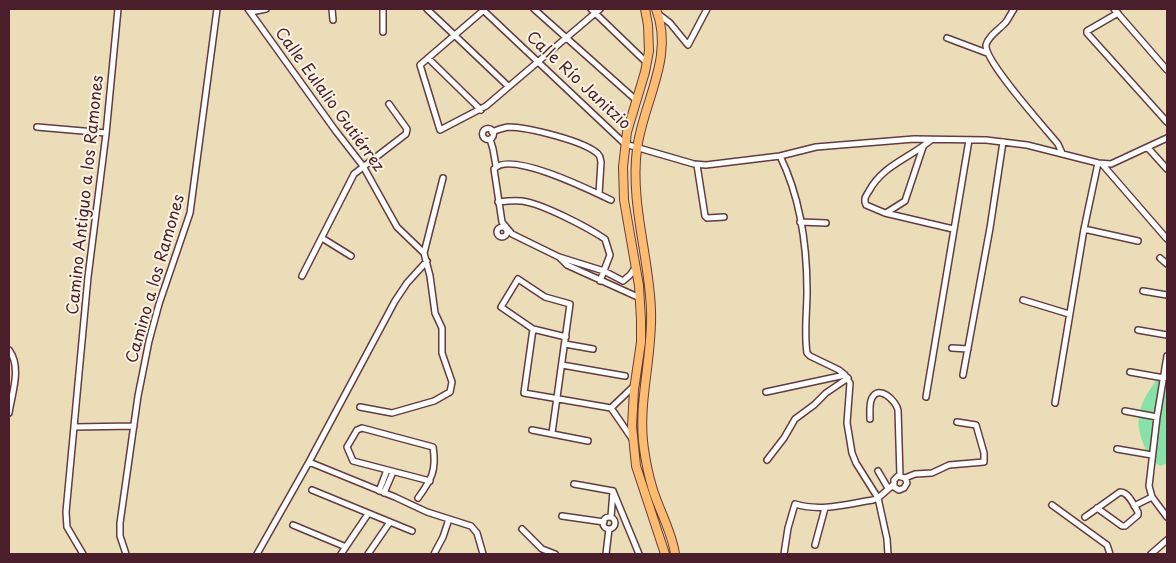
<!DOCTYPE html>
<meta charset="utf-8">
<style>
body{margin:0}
#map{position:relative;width:1176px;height:563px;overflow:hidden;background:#ecddb9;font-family:"Playpen Sans",sans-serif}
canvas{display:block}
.frame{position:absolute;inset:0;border:10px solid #4a1f2b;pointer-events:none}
</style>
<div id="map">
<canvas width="1176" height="563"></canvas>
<div class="frame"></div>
</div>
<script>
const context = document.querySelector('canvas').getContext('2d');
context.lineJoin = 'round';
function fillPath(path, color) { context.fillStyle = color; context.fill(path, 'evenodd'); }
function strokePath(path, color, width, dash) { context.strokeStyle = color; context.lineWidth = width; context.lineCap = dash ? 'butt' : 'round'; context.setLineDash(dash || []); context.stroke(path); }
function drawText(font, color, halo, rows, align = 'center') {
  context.font = font + ' "Playpen Sans",sans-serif'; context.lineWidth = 4; context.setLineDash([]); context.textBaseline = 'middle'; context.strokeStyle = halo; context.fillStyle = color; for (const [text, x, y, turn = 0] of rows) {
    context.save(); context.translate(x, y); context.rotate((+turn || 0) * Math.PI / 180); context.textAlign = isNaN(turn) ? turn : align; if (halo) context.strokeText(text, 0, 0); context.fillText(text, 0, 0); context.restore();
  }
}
fillPath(new Path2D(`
 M1167,372V463L1161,466C1153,463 1150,458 1146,450C1135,426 1136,410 1151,388C1156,380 1159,376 1167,372Z`), '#87e2a8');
const minor = new Path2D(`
 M248,9L335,130L363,166L397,227L424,253L430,276L435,313L442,328V353L452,382L450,392L434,401L392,413L360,407
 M332,9L333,20
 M427,9L508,86
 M482,9L625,144L694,164L706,165L780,156L816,147L914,139L986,140L1027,145L1098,163L1111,164L1167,138
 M485,9L420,65L440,130L486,106L600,9
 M534,9L636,100
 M591,9L647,63
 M1014,9C1011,13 1009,18 1006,22C1000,29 988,36 986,45C984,61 1045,128 1058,144L1062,153
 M1114,9L1167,70
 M251,12L266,9
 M657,13L670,23L688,45L707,9
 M1118,13L1087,31V33L1167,122
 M383,32V9
 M947,38L987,53
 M428,58L481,110
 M37,127L106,133
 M482.5 134a5.5 5.5 0 1 1 11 0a5.5 5.5 0 1 1-11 0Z
 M492,132C497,130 502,128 508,127C527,127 585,141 598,154C601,157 600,159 601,162L599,194
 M490,139L493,149L496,166
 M931,140C910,158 883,165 869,191C866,196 863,199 866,205L885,213L953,229
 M1148,148L1167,169
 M780,156C800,197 807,246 807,291C807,311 804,333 807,353L810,356L839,370L845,375L850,383L847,423L852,453L856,463L878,498L887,539L888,554
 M1102,164L1167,239
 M697,165L705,216L707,218L724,217
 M611,200C592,191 510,150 494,169L502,222L512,234L559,257L604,271L623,281L630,275L635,268
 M498,202C506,201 514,200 522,201C543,204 587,227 605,239L610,255L600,281
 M886,213L905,201L923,147
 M800,222L826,223
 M497 232a5 5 0 1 1 10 0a5 5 0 1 1-10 0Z
 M1084,229L1138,241
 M322,238L351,256
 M424,253L443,178
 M559,257L567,265L640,298
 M1160,258L1167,264
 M302,276L354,174L406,134L407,129L389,104
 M1143,291L1167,295
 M1023,300L1069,314
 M533,329L524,393L611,408L633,440
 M1138,330L1167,335
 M565,344L593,349
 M952,348L968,349
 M9,350C22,367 12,393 9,413
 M1167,356L1157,417L1149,486L1152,497L1167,517
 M562,365L625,376
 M1130,372L1164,378
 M963,375L990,228L1003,142
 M766,392L845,375
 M926,397L969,140
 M1055,403L1084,229L1098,163
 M611,408L634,386
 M1125,411L1157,417
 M870,419C870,413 869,403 872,398C879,384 896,401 898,410L900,476
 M74,427L134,426
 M532,430L588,441
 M552,433L570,304L545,297L518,279L501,307L533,329L566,337
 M1117,449L1152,455
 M767,460L784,438L795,419L814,405L826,393L848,378
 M309,462L395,497L427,512L471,526L477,533L483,554
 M878,471L888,488
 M905,478L907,483L904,488L899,490L894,487V480L898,476L905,478L915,474L932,473L949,465L984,462V453L976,425L957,422
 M574,484L613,491
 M312,490L412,531
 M379,491L387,470
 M613,491L639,554
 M384,493L393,472
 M418,498C431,480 437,471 433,447L362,428L357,430L347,447L353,461L430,481
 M1052,505L1107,545L1110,554
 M1134,506L1152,497
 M562,516L604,522
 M611,517L613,491
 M1085,517L1120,492C1129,492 1134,506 1138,512V515L1125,526H1122L1097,508
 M603 523a6 6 0 1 1 12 0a6 6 0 1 1-12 0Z
 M293,525L346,547
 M522,529L542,549L555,554
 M815,545L825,508
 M83,554L67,527L66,512L88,277L106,134L118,9
 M126,554L120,536V523L138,396L149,341L159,304L190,213L217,9
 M257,554L309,462L395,301L407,283L427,261
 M341,554L368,514
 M368,554L390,522
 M434,554L443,537L449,519
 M606,554L609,529
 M784,554L788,528L795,504C821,512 847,504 873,500L878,498L893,485
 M1151,554L1167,540`);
const primary = new Path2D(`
 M645,9L648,25L649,51L645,72L627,132L623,167L624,200L639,286L641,320V342L634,390L632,426L636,466L665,554
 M656,9C675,57 643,102 637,149C630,203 649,256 651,310C653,357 637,403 644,449C646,463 649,477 653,490C660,512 672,532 675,554`);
strokePath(minor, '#623c40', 8);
strokePath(primary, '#623c40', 10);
strokePath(minor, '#fff', 5);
strokePath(primary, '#febc70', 8);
drawText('16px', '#4a1f2b', '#fcf5e5', [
 ["Calle Río Janitzio",578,81,43],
 ["Calle Eulalio Gutiérrez",329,100,54],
 ["Camino Antiguo a los Ramones",86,195,-84],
 ["Camino a los Ramones",156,279,-74]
]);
</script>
